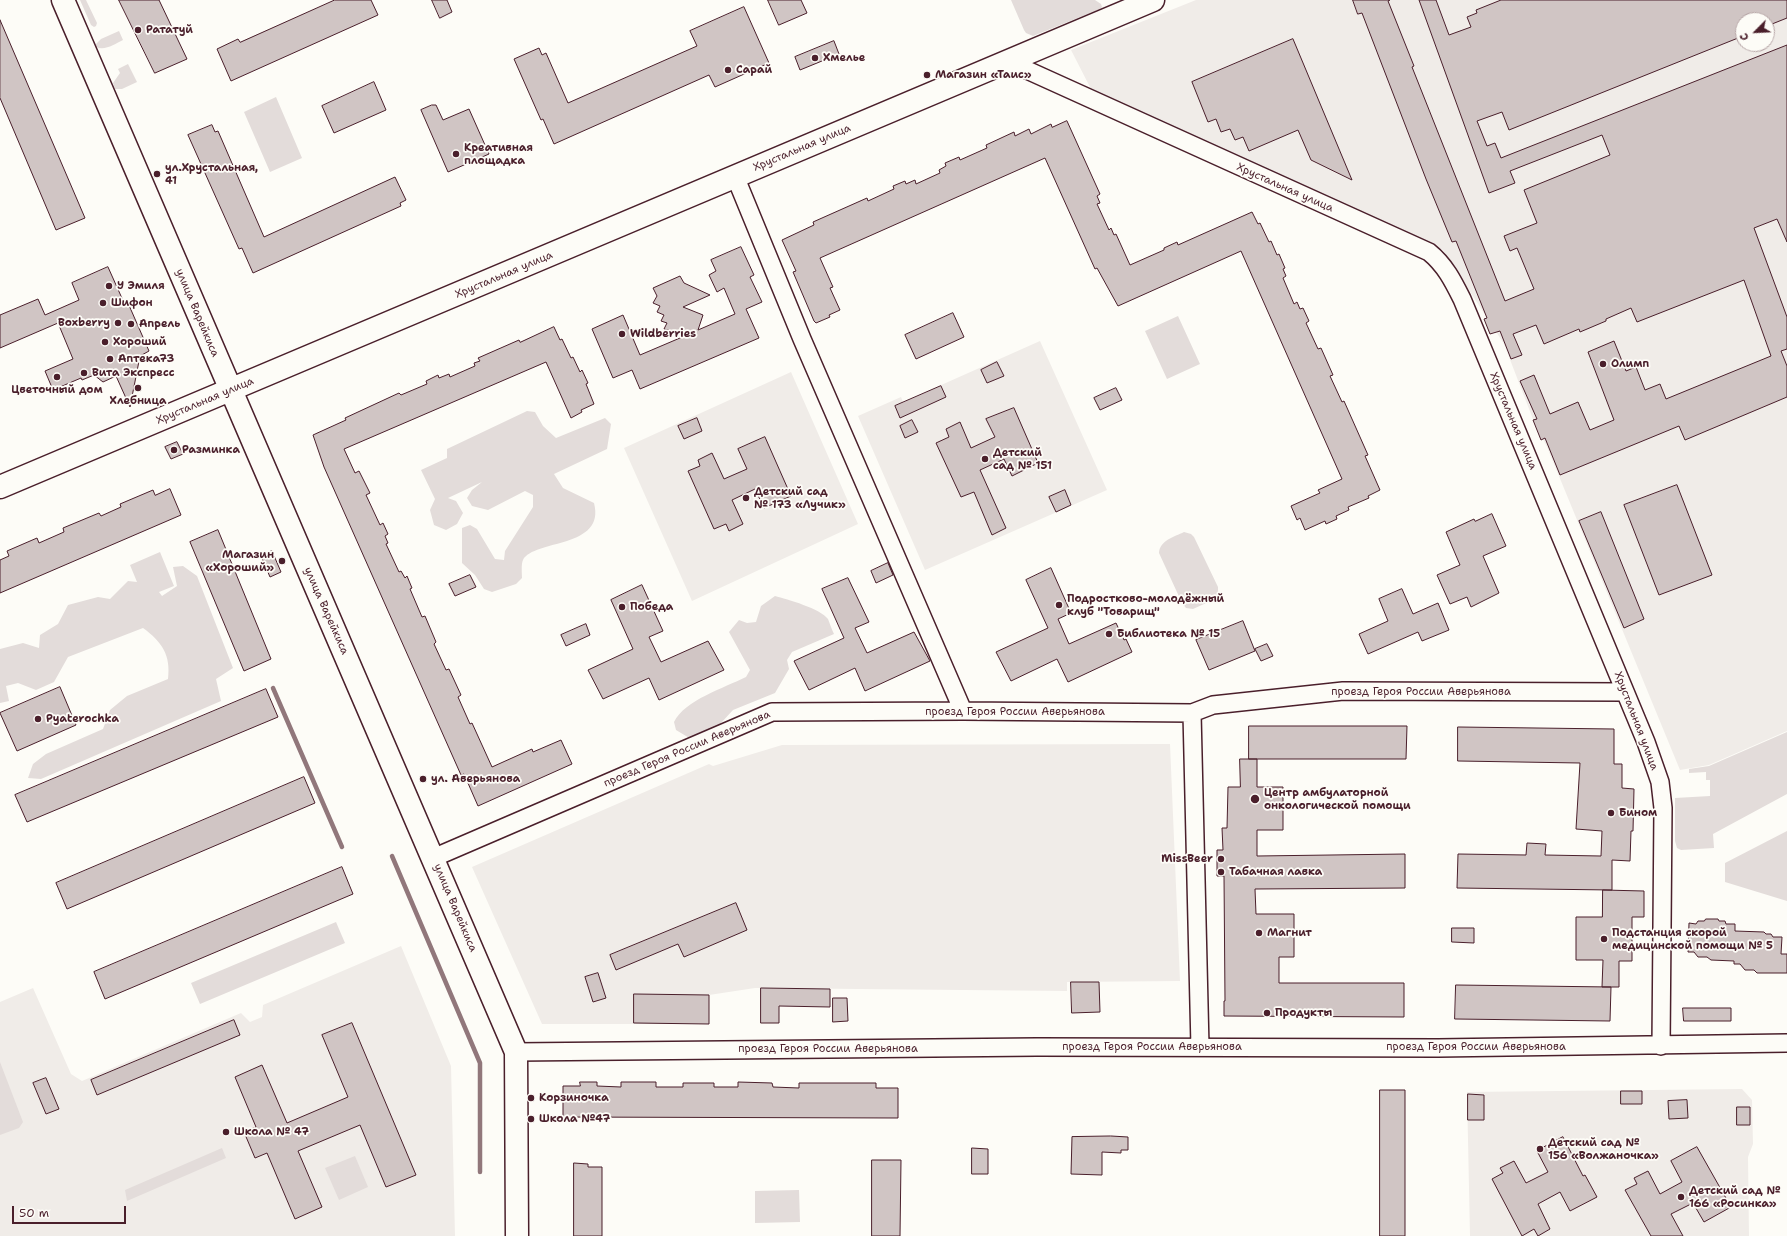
<!DOCTYPE html>
<meta charset="utf-8">
<style>
body{margin:0}
#map{position:relative;width:1787px;height:1236px;overflow:hidden;background:#fdfcf7;font-family:"Shantell Sans",sans-serif}
canvas{display:block}
.north{position:absolute;left:1735px;top:12px;width:40px;height:40px;box-sizing:border-box;background:#fdfcf7;border:1px solid #b5a4a5;border-radius:50%;rotate:246deg;font-size:11px;font-weight:700;line-height:16px;text-align:center;color:#4a1f2b}
.north::after{content:'';display:block;margin:auto;width:14px;height:18px;background:#4a1f2b;clip-path:polygon(50% 0,100% 100%,50% 72%,0 100%)}
.scale{position:absolute;left:12px;top:1206px;width:114px;height:18px;box-sizing:border-box;border:2px solid #4a1f2b;border-top:0;padding-left:5px;font-size:12px;line-height:14px;white-space:nowrap;color:#4a1f2b;-webkit-text-stroke:3px #fdfcf7;paint-order:stroke}
</style>
<div id="map">
<canvas width="1787" height="1236"></canvas>
<div class="north">С</div>
<div class="scale">50 m</div>
</div>
<script>
const context = document.querySelector('canvas').getContext('2d');
context.lineJoin = 'round';
function fillPath(path, color) { context.fillStyle = color; context.fill(path, 'evenodd'); }
function strokePath(path, color, width, dash) { context.strokeStyle = color; context.lineWidth = width; context.lineCap = dash ? 'butt' : 'round'; context.setLineDash(dash || []); context.stroke(path); }
function drawText(font, color, halo, rows, align = 'center') {
  context.font = font + ' "Shantell Sans",sans-serif'; context.lineWidth = 3.5; context.setLineDash([]); context.textBaseline = 'middle'; context.strokeStyle = halo; context.fillStyle = color; for (const [text, x, y, turn = 0] of rows) {
    context.save(); context.translate(x, y); context.rotate((+turn || 0) * Math.PI / 180); context.textAlign = isNaN(turn) ? turn : align; if (halo) context.strokeText(text, 0, 0); context.fillText(text, 0, 0); context.restore();
  }
}
fillPath(new Path2D(`
 M1196,0H1787V731L1709,765L1680,770L1547,447L1543,439L1541,440L1504,344L1443,250L1092,91L1071,50ZM1743,20H1767V44H1743Z
 M1040,341L1107,490L925,570L858,416L901,397L903,402Z
 M791,372L858,524L692,601L624,448Z
 M1170,744L1180,981L1067,982V991L755,988L709,995V1024H542L472,867L709,764L713,766L782,745Z
 M401,946L451,1066L455,1236H0V1002L33,988L71,1074L82,1081L241,1013L250,1022L262,1017L263,1005Z
 M1742,1089L1752,1100L1753,1144L1748,1157L1749,1236H1470L1467,1092Z`), '#f0ece8');
fillPath(new Path2D(`
 M80,0H86L97,23L96,26L94,27L91,25Z
 M1011,0H1095L1101,4L1102,7L1100,9L1033,36L1026,33L1024,30Z
 M119,31L123,40C115,44 105,51 96,47V44L101,39Z
 M128,64L137,82L122,89H115L113,83L120,73L118,69Z
 M276,97L302,158L270,172L244,112Z
 M1178,316L1200,364L1167,379L1145,331Z
 M527,411L535,412L543,426L556,438L605,418L611,424L607,449L554,474L563,488L594,503C606,549 534,539 523,560C521,564 522,573 522,578L516,584L492,592L484,589L475,575L462,563V528L470,525L477,529L495,559L504,560L505,551L533,507V495L525,491L488,510L472,506L467,498L472,490L482,482L448,498L456,501L463,513L457,524L446,530L434,525L430,510L435,499L421,470L447,458V449Z
 M1184,532L1191,534L1194,537L1218,587V594L1215,599L1193,609L1186,608L1182,603L1159,553C1160,540 1174,537 1184,532Z
 M160,552L174,586L159,592L162,596L177,586L173,567L183,566L197,576L233,668L216,679L221,701L41,779L28,778L33,764L46,754L103,729L110,710L127,696L168,679C171,655 162,642 143,628L68,657L54,682L36,690L18,683L6,686L9,701L0,703V649L23,643L39,648L40,635L58,624L68,605L98,597L110,599L128,581L137,582L130,565Z
 M775,596C787,599 821,609 828,619C830,624 832,630 834,634L792,652L787,660L789,669L775,693L733,710L709,736L691,739L676,730L674,722C685,700 724,688 746,677L750,670L729,632L739,620L747,623L756,622L761,606Z
 M1787,732V794L1713,834L1714,848L1681,850L1677,848L1675,841V798L1710,796V780H1706V772L1689,773V769L1709,766Z
 M1787,831V901L1725,882V863Z
 M336,922L345,943L200,1004L191,983Z
 M0,1062L23,1122L19,1128L0,1135Z
 M222,1148L226,1158L127,1201L125,1190Z
 M355,1156L368,1187L339,1200L325,1168Z
 M799,1190L800,1222L755,1223V1191Z`), '#e3dcda');
strokePath(new Path2D(`
 M273,688L342,847
 M392,856L480,1063V1172`), '#91777b', 4.5);
const building = new Path2D(`
 M119,0H159L187,59L155,73Z
 M335,0H371L378,15L231,81L217,49L238,39L240,42Z
 M432,0H447L452,12L440,18Z
 M768,0H801L807,13L779,25Z
 M1353,0H1390L1388,1L1414,66L1412,67L1505,301L1534,289L1517,248L1510,251L1504,236L1537,223L1524,190L1610,155L1602,135L1510,171L1515,183L1489,193L1419,0H1436L1449,35L1471,27L1467,17L1477,13L1476,10L1501,0H1787V18L1767,26V20H1743V36L1509,130L1502,112L1477,121L1487,146L1495,143L1501,158L1787,45V242L1777,219L1754,228L1787,317V349L1781,351L1787,366V397L1685,440L1679,426L1560,475L1545,438L1541,440L1533,420L1537,419L1520,381L1534,375L1550,414L1578,402L1590,430L1614,420L1588,352L1614,341L1626,371L1636,367L1645,390L1660,384L1666,399L1771,356L1744,280L1637,322L1631,308L1606,319V321L1580,332L1579,329L1544,344L1536,325L1513,334L1522,355L1511,359L1500,331L1490,334L1484,319L1487,318L1456,241L1452,242L1426,179L1362,13L1358,14Z
 M744,7L769,63L715,87L709,75L554,144L543,119L541,120L514,59L539,48L542,55L546,53L568,103L697,46L690,31Z
 M0,20L85,218L56,230L0,98Z
 M1293,39L1352,180L1311,160L1298,130L1249,151L1243,137L1235,140L1230,129L1221,132L1216,119L1208,122L1192,82Z
 M834,41L839,54L800,70L795,57Z
 M374,82L386,110L334,133L322,106Z
 M432,105H436L443,120L469,109L489,154L448,172L421,110Z
 M1067,121L1100,194L1097,196L1100,203L1097,204L1109,230L1111,228L1114,235L1116,234L1130,265L1164,250V248L1177,242L1178,245L1252,212L1258,224L1260,223L1269,242L1271,241L1277,255L1279,254L1285,268L1283,269L1286,276L1283,278L1294,304L1297,302L1300,309L1303,308L1309,321L1306,323L1318,349L1321,348L1333,375L1330,376L1342,402L1344,401L1368,455L1365,456L1380,490L1368,496L1369,498L1348,507L1349,510L1336,516L1337,519L1326,524L1325,521L1305,530L1300,518L1297,520L1291,506L1320,493L1318,490L1342,479L1241,251L1118,306L1097,268L1095,269L1045,158L820,258L833,287L830,288L840,310L829,315L830,317L816,323L814,321L793,272L796,271L782,240L814,225L813,222L867,198L868,201L894,189L893,186L905,181L906,184L915,180L916,184L940,173L939,170L946,166L945,163L959,157L960,160L987,148L986,145L1014,132L1015,136L1029,129L1031,134L1051,124L1052,127Z
 M212,125L215,132L218,131L264,237L395,177L406,200L400,203L401,206L253,273L242,248L239,249L188,135Z
 M741,247L754,275L750,277L762,302L746,309L759,338L640,389L632,370L613,378L592,329L623,315L640,355L687,335L664,329L667,323L661,321L664,315L657,312L660,306L653,303L657,296L653,288L680,276L684,283L710,295L683,307L703,315L698,330L735,314L724,288L717,292L709,275L716,271L711,260Z
 M108,267L125,305L128,303L149,351L140,356L130,407L116,376L103,382L94,375L82,380L81,378L53,390L45,371L73,359L58,323L0,348V315L38,299L45,315L79,300L72,283Z
 M953,313L964,337L916,359L905,335Z
 M554,327L560,340L562,339L571,358L573,357L580,372L582,370L588,383L586,384L594,404L581,410L582,412L571,418L546,362L344,449L355,473L359,471L370,493L366,495L380,525L383,523L388,534L385,536L388,543L386,544L399,572L401,571L405,578L407,576L412,588L410,589L422,617L425,616L436,642L434,644L446,670L449,669L461,695L458,697L470,724L472,723L492,767L532,749L533,752L561,740L572,764L478,806L464,774L461,775L324,467L313,435L346,420L345,418L399,393L401,395L427,384L426,381L438,375L439,378L449,374L450,377L475,366L474,363L480,361L478,358L519,340L520,342Z
 M997,362L1004,376L987,383L981,370Z
 M941,386L946,397L900,418L895,406Z
 M1116,388L1122,400L1100,410L1094,398Z
 M1014,408L1038,463L1012,476L1004,459L980,470L1006,528L992,535L974,492L961,497L936,443L949,437L946,429L960,422L971,448L995,437L986,419Z
 M697,418L702,431L684,439L678,426Z
 M912,420L918,432L905,438L900,426Z
 M765,437L791,496L764,508L755,489L732,500L743,524L729,531L726,524L714,529L688,471L700,466L698,460L712,453L724,479L747,469L738,449Z
 M177,442L183,454L171,459L165,447Z
 M1677,485L1712,575L1659,595L1624,505Z
 M170,489L181,515L0,593V560L9,556L7,551L37,538L39,543L64,532L63,528L99,513L101,516L121,507L120,504L153,490L155,495Z
 M1065,490L1071,505L1056,512L1049,497Z
 M1601,512L1644,619L1624,628L1579,521Z
 M1492,514L1506,546L1483,556L1499,593L1471,607L1467,597L1450,604L1437,575L1460,565L1446,532L1474,519L1475,521Z
 M218,530L271,659L244,671L190,542Z
 M272,551L281,572L270,577L261,556Z
 M888,563L893,575L876,583L871,571Z
 M1051,568L1071,613L1058,619L1069,644L1116,623L1124,640L1126,639L1132,652L1068,682L1057,659L1011,681L996,652L1048,628L1026,580Z
 M470,575L476,587L455,596L449,584Z
 M848,578L869,622L855,628L867,653L914,632L930,661L865,691L855,668L809,690L794,661L844,638L822,589Z
 M642,585L663,631L649,637L661,662L708,641L724,670L659,700L649,678L603,699L588,670L633,649L611,600Z
 M1402,589L1413,614L1438,603L1449,630L1422,641L1418,632L1368,654L1359,634L1388,621L1379,599Z
 M1243,621L1255,651L1209,670L1196,640Z
 M586,624L590,635L566,646L561,635Z
 M1267,644L1273,656L1261,661L1255,649Z
 M60,687L76,725L17,751L0,713Z
 M266,689L278,717L27,822L15,795Z
 M1249,726H1407L1406,759H1249Z
 M1458,727L1614,729V764H1622V788L1634,789L1633,831H1631L1630,861L1612,860V890L1457,888L1458,854L1526,855L1527,843L1546,844L1545,855L1601,856L1602,831L1576,829L1580,763L1458,761Z
 M1240,759H1257V787H1283V830H1257V856L1405,854V888L1255,889L1256,914H1294V957H1279V983H1404V1017L1224,1016V1001H1225L1224,876H1217V850H1223L1222,828H1227L1228,787H1240Z
 M304,777L315,803L67,909L56,883Z
 M342,867L353,894L105,999L94,972Z
 M1603,890L1644,891V917H1632V961H1619V987H1602L1603,960H1576V917H1602Z
 M736,903L747,930L684,957L678,944L616,970L610,955Z
 M1706,919H1718L1719,921H1725L1726,924H1735V931L1764,932L1766,934H1771L1773,937H1782L1781,954H1787V973H1757L1754,970H1745L1740,964H1734V961L1711,960L1707,957H1698L1694,952H1688L1689,923L1696,924L1698,921H1704Z
 M1452,928H1474V943L1452,942Z
 M598,973L606,998L593,1002L585,977Z
 M1071,982H1099L1100,1012L1072,1013Z
 M1456,985L1611,987L1610,1021L1455,1019Z
 M761,988L830,989V1007L779,1006V1023H761Z
 M634,994L709,995V1024L634,1023Z
 M833,998H847L848,1021L833,1022Z
 M1683,1008H1731V1021H1684Z
 M234,1020L240,1035L97,1095L91,1080Z
 M352,1023L416,1175L386,1187L360,1125L298,1151L322,1207L295,1219L267,1153L255,1158L244,1132L256,1127L235,1077L262,1065L287,1123L348,1097L322,1035Z
 M46,1078L59,1109L46,1114L33,1083Z
 M580,1082H597V1086L621,1087V1082H656V1087H683V1083H714V1087H738V1082L772,1083L773,1087L799,1088V1083H876V1088H898V1118L563,1117V1086H580Z
 M1380,1090H1405V1236H1380Z
 M1621,1091H1642V1104H1621Z
 M1468,1094L1484,1095V1120H1468Z
 M1687,1100L1688,1118L1669,1119L1668,1101Z
 M1737,1107H1750V1125H1737Z
 M1111,1136L1128,1137V1150H1121V1153L1102,1152V1175L1071,1174L1072,1137Z
 M1563,1137L1583,1176L1585,1175L1597,1197L1570,1211L1560,1192L1538,1204L1550,1229L1538,1236L1534,1229L1522,1236L1492,1179L1503,1173L1500,1168L1514,1161L1526,1183L1548,1172L1537,1151Z
 M1697,1147L1731,1207L1704,1222L1693,1203L1671,1214L1683,1236H1651L1625,1190L1637,1184L1634,1178L1648,1171L1660,1194L1682,1182L1671,1161Z
 M972,1148L988,1149V1174H972Z
 M872,1160H901L900,1236H872Z
 M574,1163L588,1164V1167H602V1236H574Z`);
fillPath(building, '#d0c5c4');
strokePath(building, '#4a1f2b', 1);
const street = new Path2D(`
 M1007,61L1429,252C1445,265 1453,281 1462,299L1646,742L1660,782L1663,808L1661,1046
 M735,176L802,339L963,711
 M1192,713L1200,1047
 M433,858L772,712L963,711L1192,713L1213,705L1343,691L1625,692
 M516,1052L1037,1047L1438,1048L1787,1043`);
const secondary = new Path2D(`
 M63,0L516,1052L517,1236
 M0,487L1153,0`);
strokePath(street, '#4a1f2b', 20);
strokePath(secondary, '#4a1f2b', 25);
strokePath(street, '#fdfcf7', 17);
strokePath(secondary, '#fdfcf7', 22);
for (const [x, y, r, color] of [
 [138,30,4,"#4a1f2b"],
 [815,58,4,"#4a1f2b"],
 [728,70,4,"#4a1f2b"],
 [927,75,4,"#4a1f2b"],
 [456,154,4,"#4a1f2b"],
 [157,174,4,"#4a1f2b"],
 [109,286,4,"#4a1f2b"],
 [103,303,4,"#4a1f2b"],
 [118,323,4,"#4a1f2b"],
 [131,324,4,"#4a1f2b"],
 [622,334,4,"#4a1f2b"],
 [105,342,4,"#4a1f2b"],
 [110,359,4,"#4a1f2b"],
 [1603,364,4,"#4a1f2b"],
 [84,373,4,"#4a1f2b"],
 [57,377,4,"#4a1f2b"],
 [138,388,4,"#4a1f2b"],
 [174,450,4,"#4a1f2b"],
 [985,459,4,"#4a1f2b"],
 [746,498,4,"#4a1f2b"],
 [282,561,4,"#4a1f2b"],
 [1059,605,4,"#4a1f2b"],
 [622,607,4,"#4a1f2b"],
 [1109,634,4,"#4a1f2b"],
 [38,719,4,"#4a1f2b"],
 [423,779,4,"#4a1f2b"],
 [1255,799,5,"#4a1f2b"],
 [1611,813,4,"#4a1f2b"],
 [1221,859,4,"#4a1f2b"],
 [1221,872,4,"#4a1f2b"],
 [1259,933,4,"#4a1f2b"],
 [1604,939,4,"#4a1f2b"],
 [1267,1013,4,"#4a1f2b"],
 [531,1098,4,"#4a1f2b"],
 [531,1119,4,"#4a1f2b"],
 [226,1132,4,"#4a1f2b"],
 [1540,1149,4,"#4a1f2b"],
 [1681,1197,4,"#4a1f2b"]
]) { const dot = new Path2D(); dot.arc(x, y, r, 0, 2 * Math.PI); context.fillStyle = color; context.fill(dot); strokePath(dot, '#fdfcf7', 1.5); }
drawText('bold 11px', '#4a1f2b', '#fdfcf7', [
 ["Рататуй",146,30],
 ["Хмелье",823,58],
 ["Сарай",736,70],
 ["Магазин «Таис»",935,75],
 ["Креативная",464,148],
 ["площадка",464,161],
 ["ул.Хрустальная,",165,168],
 ["41",165,181],
 ["У Эмиля",117,286],
 ["Шифон",111,303],
 ["Boxberry",110,323,"right"],
 ["Апрель",139,324],
 ["Wildberries",630,334],
 ["Хороший",113,342],
 ["Аптека73",118,359],
 ["Олимп",1611,364],
 ["Вита Экспресс",92,373],
 ["Цветочный дом",57,390,"center"],
 ["Хлебница",138,401,"center"],
 ["Разминка",182,450],
 ["Детский",993,453],
 ["сад № 151",993,466],
 ["Детский сад",754,492],
 ["№ 173 «Лучик»",754,505],
 ["Магазин",274,555,"right"],
 ["«Хороший»",274,568,"right"],
 ["Подростково-молодёжный",1067,599],
 ["клуб \"Товарищ\"",1067,612],
 ["Победа",630,607],
 ["Библиотека № 15",1117,634],
 ["Pyaterochka",46,719],
 ["ул. Аверьянова",431,779],
 ["Центр амбулаторной",1264,793],
 ["онкологической помощи",1264,806],
 ["Бином",1619,813],
 ["MissBeer",1213,859,"right"],
 ["Табачная лавка",1229,872],
 ["Магнит",1267,933],
 ["Подстанция скорой",1612,933],
 ["медицинской помощи № 5",1612,946],
 ["Продукты",1275,1013],
 ["Корзиночка",539,1098],
 ["Школа №47",539,1119],
 ["Школа № 47",234,1132],
 ["Детский сад №",1548,1143],
 ["156 «Волжаночка»",1548,1156],
 ["Детский сад №",1689,1191],
 ["166 «Росинка»",1689,1204]
], 'left');
drawText('11px', '#4a1f2b', '#fdfcf7', [
 ["Хрустальная улица",802,148,-23],
 ["Хрустальная улица",1285,188,24],
 ["Хрустальная улица",504,275,-23],
 ["улица Варейкиса",197,313,67],
 ["Хрустальная улица",205,401,-23],
 ["Хрустальная улица",1513,421,67],
 ["улица Варейкиса",326,611,66],
 ["проезд Героя России Аверьянова",1421,692],
 ["проезд Героя России Аверьянова",1015,712],
 ["Хрустальная улица",1636,721,69],
 ["проезд Героя России Аверьянова",687,749,-23],
 ["улица Варейкиса",455,908,67],
 ["проезд Героя России Аверьянова",1152,1047],
 ["проезд Героя России Аверьянова",1476,1047],
 ["проезд Героя России Аверьянова",828,1049]
]);
</script>
